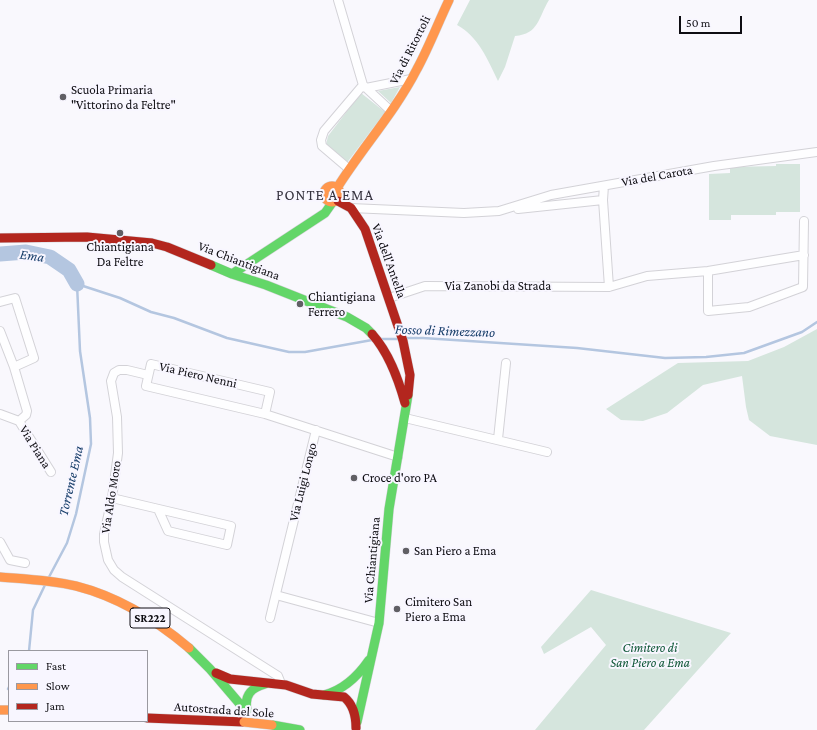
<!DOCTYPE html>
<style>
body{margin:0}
#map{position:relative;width:817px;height:730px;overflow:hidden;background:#f9f8fd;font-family:"Crimson Pro",serif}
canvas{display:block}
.legend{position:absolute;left:8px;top:650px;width:140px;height:72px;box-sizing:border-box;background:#f8f6ff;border:1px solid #9a99a0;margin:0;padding:5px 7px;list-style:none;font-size:12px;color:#0e0d12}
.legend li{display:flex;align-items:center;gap:8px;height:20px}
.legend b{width:20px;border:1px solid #9a99a0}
.scale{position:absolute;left:679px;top:16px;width:63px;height:18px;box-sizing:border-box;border:2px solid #0e0d12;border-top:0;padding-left:5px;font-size:12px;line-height:14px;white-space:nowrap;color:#0e0d12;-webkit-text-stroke:3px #f8f6ff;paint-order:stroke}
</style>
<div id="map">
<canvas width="817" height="730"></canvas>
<ul class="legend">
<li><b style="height:5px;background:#63d668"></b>Fast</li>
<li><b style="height:5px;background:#ff974d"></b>Slow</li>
<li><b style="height:5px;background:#b3261e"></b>Jam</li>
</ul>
<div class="scale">50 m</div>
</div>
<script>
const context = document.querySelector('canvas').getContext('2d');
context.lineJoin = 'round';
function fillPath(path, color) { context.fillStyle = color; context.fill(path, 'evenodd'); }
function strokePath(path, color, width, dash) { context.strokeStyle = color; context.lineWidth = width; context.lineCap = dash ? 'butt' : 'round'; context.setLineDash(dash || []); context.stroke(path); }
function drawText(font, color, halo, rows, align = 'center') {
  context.font = font + ' "Crimson Pro",serif'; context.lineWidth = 4; context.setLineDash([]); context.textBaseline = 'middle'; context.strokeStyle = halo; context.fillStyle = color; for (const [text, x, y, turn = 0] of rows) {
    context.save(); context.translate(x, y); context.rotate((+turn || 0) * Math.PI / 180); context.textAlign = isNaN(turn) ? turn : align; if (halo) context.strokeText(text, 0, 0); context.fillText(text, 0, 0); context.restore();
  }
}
fillPath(new Path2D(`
 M470,0H549C538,18 539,34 515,36L505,67L498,81C488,60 478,36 457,25Z
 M400,87L391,103L378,91Z
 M361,93L385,112L346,164L326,145L328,136Z
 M776,164H800V212H776V215H731V220H709V174L730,173V167L776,166Z
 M817,329V445L770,436L749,420L746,407L742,376L703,385L667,413L643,421L621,420L606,409L678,363L748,361L784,347Z
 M591,590L731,633L644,730H535L606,645L591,627L544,654L541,647Z`), '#d5e5dd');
strokePath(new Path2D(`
 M405,338H423L577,348L665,358L706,357L744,353L802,332L817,322
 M381,339H398
 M49,577L67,543L76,514L91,444L90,418L80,351L77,284L120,298L151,312L174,318L227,338L289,352H305L372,340
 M29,651L33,610L45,585
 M8,689L9,687`), '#b4c6e0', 2.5);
strokePath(new Path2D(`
 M0,254L26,252L50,257L69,270L77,284`), '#b4c6e0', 15);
const street = new Path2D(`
 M338,0L363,85
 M366,88L411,79
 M349,169L322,146L321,140L324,131L363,85L391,111
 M604,186L603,200L609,287
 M351,208L464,213L499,211L551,195L714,166L817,152
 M518,209L603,200
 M708,271V311L749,307L803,287L804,221
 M389,298L425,286L609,287L647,276L708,271L804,255
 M0,302L15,298L34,358L14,367
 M0,331L14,367L27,411L26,415L19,421
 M151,364L270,392L265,414L146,386Z
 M148,375L127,370H119L114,373L111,381L117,417L118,453L112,498L104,534V542L108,560L114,570L122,577L278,676L280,681L277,684
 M0,414L19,421L51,472
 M265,414L398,457
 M405,418L547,452
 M498,439L506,363
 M112,498L231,526L227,545L168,531L158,509
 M0,542L10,560L25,563
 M276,595L379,623
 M270,618L316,430`);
const fast = new Path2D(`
 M211,265L232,274L266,285L347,317L366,328L372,334
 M232,274L325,213L332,203
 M189,648L210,669L245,710
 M324,695C343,690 358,676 369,660
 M247,710C244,695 251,688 265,684
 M357,722L379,623L389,509L408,395
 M272,725L300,730`);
const slow = new Path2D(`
 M324 194a8 8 0 1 1 16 0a8 8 0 1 1-16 0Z
 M337,188C362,148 395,112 417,69C429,47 438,23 449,0
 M0,577C25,579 51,580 76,586C119,597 156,620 189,648
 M0,710H9`);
const jam = new Path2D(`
 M338,201L351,208L365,229L403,341L410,375L408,395
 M0,238L87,237L152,243L167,247L211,265
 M372,334C389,353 398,378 405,403
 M216,673L230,679L286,685L312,694L344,697C354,705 356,716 356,728
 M147,718L244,722`);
strokePath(street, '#d3d2d7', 10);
strokePath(fast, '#d3d2d7', 10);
strokePath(slow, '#d3d2d7', 10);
strokePath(jam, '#d3d2d7', 10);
strokePath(street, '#fefeff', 8);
strokePath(fast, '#63d668', 9);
strokePath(slow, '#ff974d', 9);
strokePath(jam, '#b3261e', 9);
const slowBridge = new Path2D(`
 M244,722L272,725`);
strokePath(slowBridge, '#d3d2d7', 10, []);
strokePath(slowBridge, '#ff974d', 9);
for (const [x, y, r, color] of [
 [63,97,4,"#605f64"],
 [120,233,4,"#605f64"],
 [300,304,4,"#605f64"],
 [354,478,4,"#605f64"],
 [406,551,4,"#605f64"],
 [397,609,4,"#605f64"]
]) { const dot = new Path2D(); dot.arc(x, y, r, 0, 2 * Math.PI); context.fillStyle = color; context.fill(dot); strokePath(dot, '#f8f6ff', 1.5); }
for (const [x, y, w] of [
 [150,618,40]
]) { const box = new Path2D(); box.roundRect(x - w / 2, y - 10, w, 20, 3); context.fillStyle = '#f8f6ff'; context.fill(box); strokePath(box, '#0e0d12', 1); }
drawText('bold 12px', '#0e0d12', null, [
 ["SR222",150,618]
]);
drawText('13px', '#0e0d12', '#f8f6ff', [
 ["Via di Ritortoli",410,50,-63],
 ["Via del Carota",657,176,-10],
 ["Via Chiantigiana",239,261,21],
 ["Via dell'Antella",389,261,70],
 ["Via Zanobi da Strada",498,286],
 ["Via Piero Nenni",198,375,13],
 ["Via Piana",35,447,58],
 ["Via Luigi Longo",303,482,-76],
 ["Via Aldo Moro",111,497,-81],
 ["Via Chiantigiana",372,560,-85],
 ["Autostrada del Sole",224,710,4]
]);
drawText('13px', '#0e0d12', '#f8f6ff', [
 ["Scuola Primaria",71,90],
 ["\"Vittorino da Feltre\"",71,105],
 ["Chiantigiana",120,247,"center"],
 ["Da Feltre",120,262,"center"],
 ["Chiantigiana",308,297],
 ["Ferrero",308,312],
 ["Croce d'oro PA",362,478],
 ["San Piero a Ema",414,551],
 ["Cimitero San",405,602],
 ["Piero a Ema",405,617]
], 'left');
drawText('italic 13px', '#0c5535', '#f8f6ff', [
 ["Cimitero di",650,648],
 ["San Piero a Ema",650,663]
]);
drawText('italic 14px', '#163d69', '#f8f6ff', [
 ["Ema",32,256,8],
 ["Fosso di Rimezzano",445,331,2],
 ["Torrente Ema",71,481,-77]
]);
context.letterSpacing = '1px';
drawText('15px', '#36333f', '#f8f6ff', [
 ["PONTE A EMA",325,195]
]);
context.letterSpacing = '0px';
</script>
